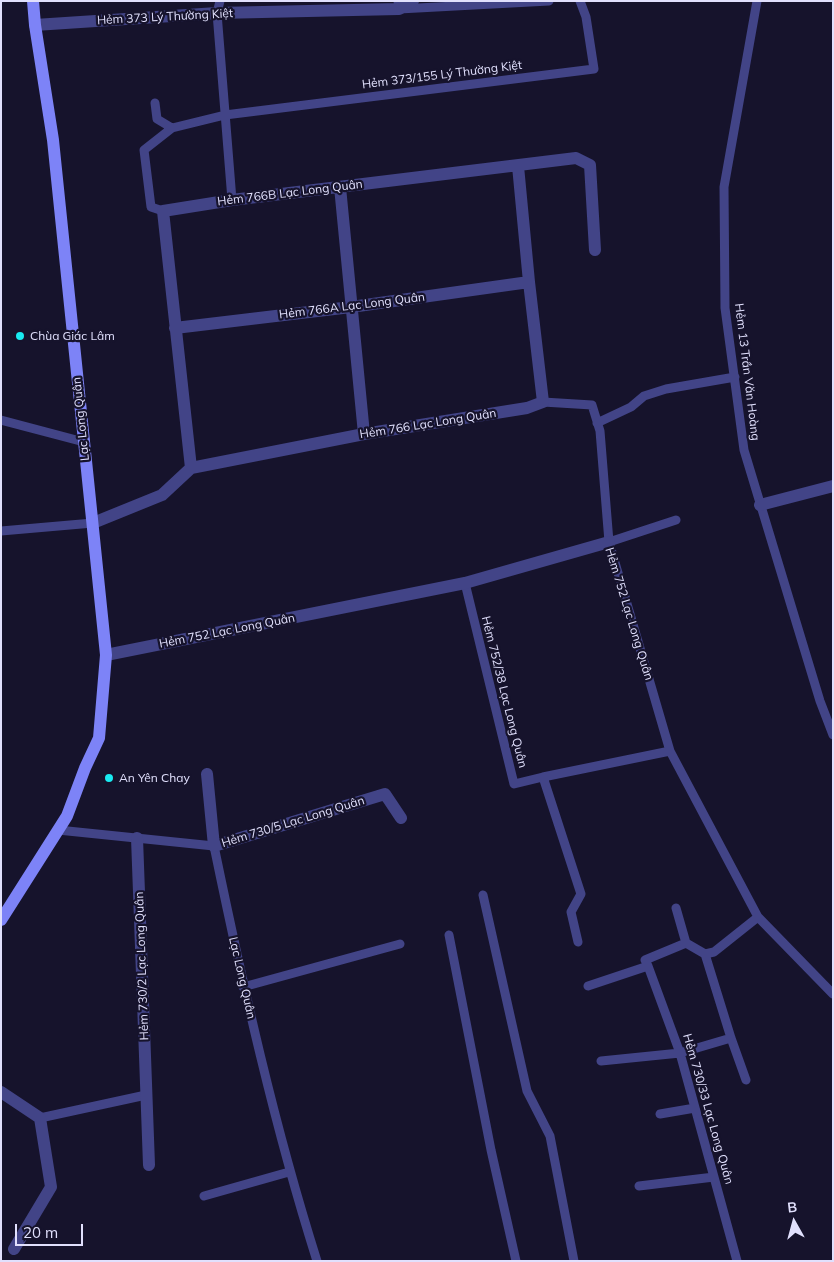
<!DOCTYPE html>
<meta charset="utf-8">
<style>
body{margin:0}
#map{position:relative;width:834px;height:1262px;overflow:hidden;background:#16132c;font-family:Mulish,sans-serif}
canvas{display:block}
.frame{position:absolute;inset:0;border:2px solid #e1e0fd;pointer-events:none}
.north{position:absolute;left:769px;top:1197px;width:50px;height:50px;-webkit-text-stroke:4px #16132c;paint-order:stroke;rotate:353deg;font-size:14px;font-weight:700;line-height:20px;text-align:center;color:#e1e0fd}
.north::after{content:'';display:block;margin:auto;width:18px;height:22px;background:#e1e0fd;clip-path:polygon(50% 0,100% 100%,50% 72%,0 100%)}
.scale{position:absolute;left:15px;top:1224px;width:68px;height:22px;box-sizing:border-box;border:2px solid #e1e0fd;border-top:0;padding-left:6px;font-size:15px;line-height:18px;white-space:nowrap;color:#e1e0fd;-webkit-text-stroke:4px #16132c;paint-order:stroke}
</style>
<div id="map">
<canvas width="834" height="1262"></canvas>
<div class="frame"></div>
<div class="north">B</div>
<div class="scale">20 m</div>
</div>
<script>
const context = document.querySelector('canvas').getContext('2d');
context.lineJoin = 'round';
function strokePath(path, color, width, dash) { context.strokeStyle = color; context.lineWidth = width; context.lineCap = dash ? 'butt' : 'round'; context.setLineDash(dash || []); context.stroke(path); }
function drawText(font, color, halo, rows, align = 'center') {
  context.font = font + ' Mulish,sans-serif'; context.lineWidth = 4.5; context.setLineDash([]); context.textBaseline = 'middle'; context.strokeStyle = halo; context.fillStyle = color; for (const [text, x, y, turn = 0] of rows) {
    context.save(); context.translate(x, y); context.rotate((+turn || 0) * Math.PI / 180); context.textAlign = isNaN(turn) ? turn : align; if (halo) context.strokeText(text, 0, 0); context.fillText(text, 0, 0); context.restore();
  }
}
strokePath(new Path2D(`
 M220,1L217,13L232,200
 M398,1L399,9L549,1
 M757,1L724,187L725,308L744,450L820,701L833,735
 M155,103L157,119L172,128L225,115L594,69L586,17L580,1
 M163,211L151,207L144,150L172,128
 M543,402L592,405L600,431L609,542L670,751L758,917L833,994
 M1,420L84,442
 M597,423L631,407L644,396L666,389L735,377
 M1,531L93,523
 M609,542L676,520
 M465,583L514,784L543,777L581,894L571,912L578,942
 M543,777L670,751
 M58,830L214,846C243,986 274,1125 317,1261
 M483,895L527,1091L550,1136L574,1261
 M676,908L686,943L705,954L731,1038L746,1080
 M449,935L491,1150L516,1261
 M705,954L714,952L758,917
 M648,966L680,1053L737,1261
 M588,986L648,966L645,960L686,943
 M243,987L400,944
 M601,1061L680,1053L731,1038
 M660,1114L695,1108
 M40,1118L146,1095
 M639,1186L714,1177
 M204,1196L289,1172`), '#424487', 9);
strokePath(new Path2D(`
 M35,25L217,13L399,9L413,1
 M340,187L364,434
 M175,328L351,307L529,282
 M191,468L163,211L232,200L576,158L590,165L595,250
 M760,505L833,486
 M93,523L162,495L191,468L364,434L527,408L543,402L529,282L518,166
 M106,655L465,583L609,542
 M207,774L214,846L385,794L401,818
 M137,838L149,1165
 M1,1092L40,1118L51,1187L14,1249`), '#424487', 12);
strokePath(new Path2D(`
 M1,920L67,816L85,768L99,738L106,655L53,140L35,25L33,1`), '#7d83f7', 12);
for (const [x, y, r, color] of [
 [20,336,5,"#19eaf1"],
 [109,778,5,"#19eaf1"]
]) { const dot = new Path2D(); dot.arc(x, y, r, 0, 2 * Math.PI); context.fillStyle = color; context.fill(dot); strokePath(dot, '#16132c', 2); }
drawText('12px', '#e1e0fd', '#16132c', [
 ["Hẻm 373 Lý Thường Kiệt",165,17,-3],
 ["Hẻm 373/155 Lý Thường Kiệt",442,75,-7],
 ["Hẻm 766B Lạc Long Quân",290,193,-7],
 ["Hẻm 766A Lạc Long Quân",352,306,-7],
 ["Hẻm 13 Trần Văn Hoàng",747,372,83],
 ["Lạc Long Quân",81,419,-96],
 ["Hẻm 766 Lạc Long Quân",428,424,-9],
 ["Hẻm 752 Lạc Long Quân",629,614,73],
 ["Hẻm 752 Lạc Long Quân",227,631,-11],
 ["Hẻm 752/38 Lạc Long Quân",504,692,76],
 ["Hẻm 730/5 Lạc Long Quân",293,822,-17],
 ["Hẻm 730/2 Lạc Long Quân",142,966,-92],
 ["Lạc Long Quân",242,978,77],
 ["Hẻm 730/33 Lạc Long Quân",708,1109,74]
]);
drawText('12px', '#e1e0fd', '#16132c', [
 ["Chùa Giác Lâm",30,336],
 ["An Yên Chay",119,778]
], 'left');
</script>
